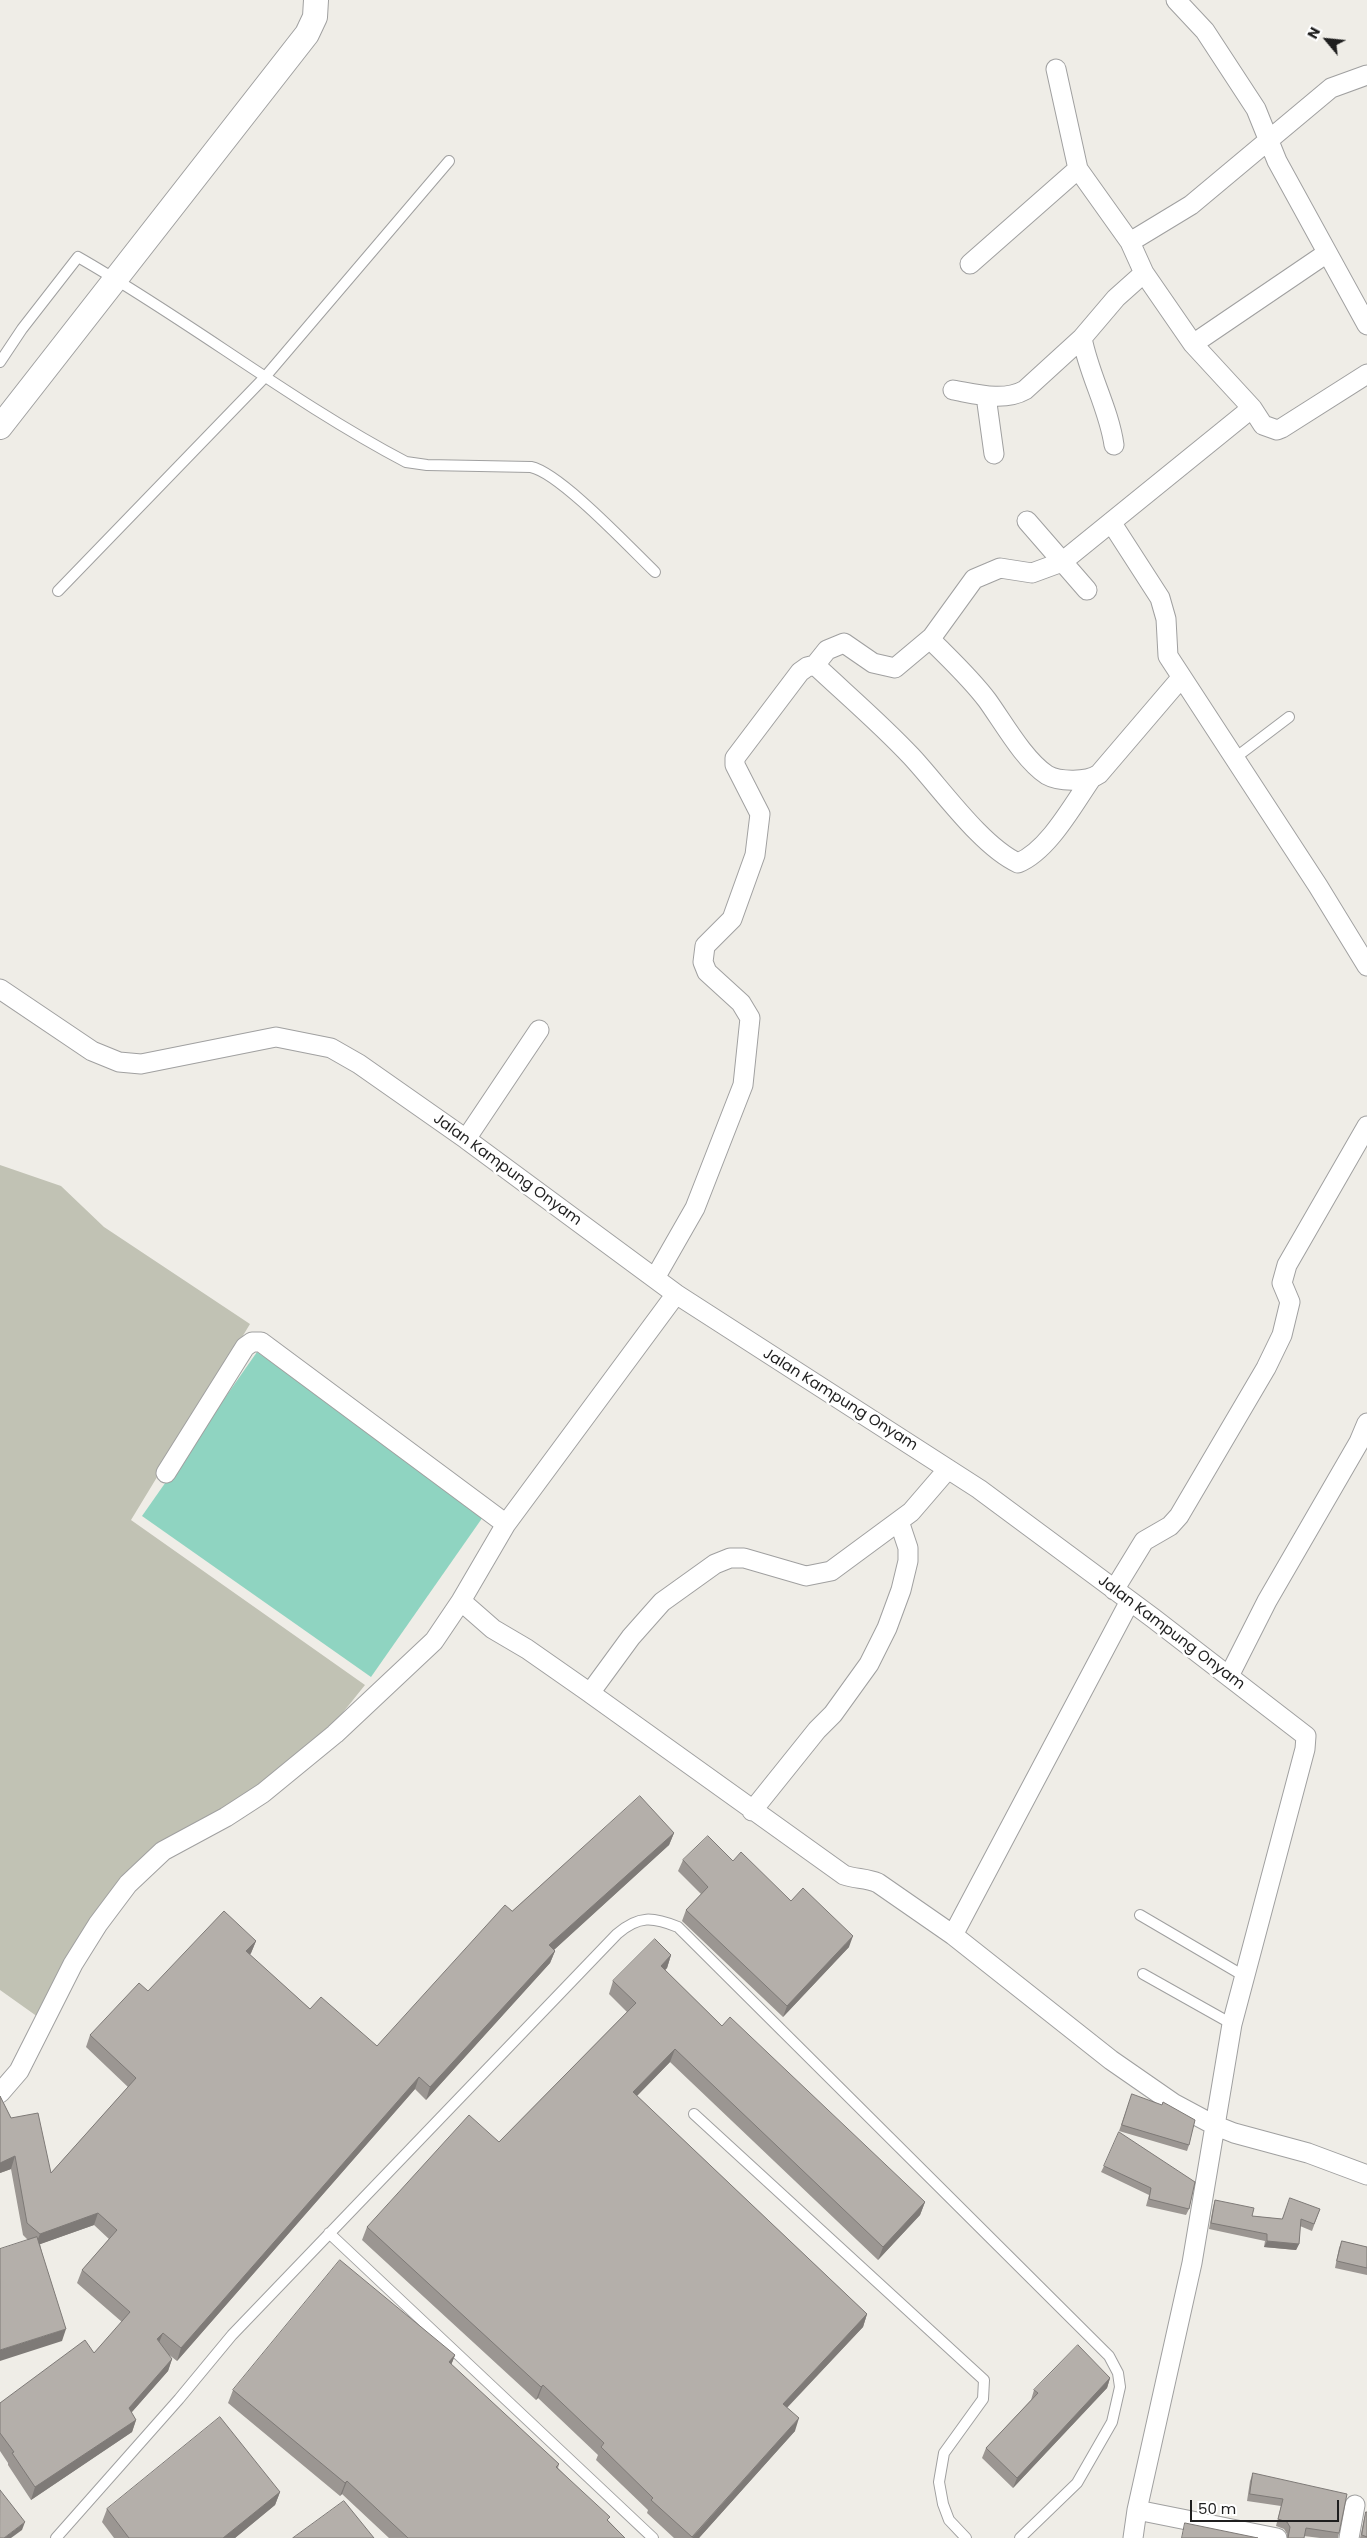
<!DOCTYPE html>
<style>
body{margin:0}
#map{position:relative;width:1367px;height:2538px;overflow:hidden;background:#efede7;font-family:Poppins,sans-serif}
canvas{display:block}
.north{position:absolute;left:1302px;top:15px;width:50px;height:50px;-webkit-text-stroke:4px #fff;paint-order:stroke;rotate:298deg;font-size:14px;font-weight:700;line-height:20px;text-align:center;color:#1f1f1f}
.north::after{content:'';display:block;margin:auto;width:18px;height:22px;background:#1f1f1f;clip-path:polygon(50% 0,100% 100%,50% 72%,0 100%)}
.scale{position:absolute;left:1190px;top:2500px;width:149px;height:22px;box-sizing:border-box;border:2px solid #1f1f1f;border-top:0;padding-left:6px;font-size:15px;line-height:18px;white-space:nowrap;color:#1f1f1f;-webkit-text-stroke:4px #fff;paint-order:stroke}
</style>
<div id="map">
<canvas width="1367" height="2538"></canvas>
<div class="north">N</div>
<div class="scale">50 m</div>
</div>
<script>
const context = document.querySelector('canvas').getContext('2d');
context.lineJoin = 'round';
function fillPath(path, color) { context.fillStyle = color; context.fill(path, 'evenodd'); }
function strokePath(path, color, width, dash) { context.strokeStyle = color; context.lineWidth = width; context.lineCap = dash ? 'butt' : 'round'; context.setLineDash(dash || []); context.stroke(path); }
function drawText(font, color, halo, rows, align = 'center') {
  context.font = font + ' Poppins,sans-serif'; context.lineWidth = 5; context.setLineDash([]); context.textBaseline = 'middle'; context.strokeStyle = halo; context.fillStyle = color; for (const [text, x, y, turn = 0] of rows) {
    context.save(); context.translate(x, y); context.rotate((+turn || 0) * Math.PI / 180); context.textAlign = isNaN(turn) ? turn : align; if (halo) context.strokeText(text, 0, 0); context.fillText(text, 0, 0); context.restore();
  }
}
fillPath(new Path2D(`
 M0,1165L61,1186L104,1227L250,1324L131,1520L365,1685L312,1751L243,1798L163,1842L38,2017L0,1990Z`), '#c1c2b4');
fillPath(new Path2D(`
 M257,1352L485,1514L371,1677L142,1516Z`), '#8fd4c1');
const service = new Path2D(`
 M0,362L22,329L78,257C190,321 292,402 406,462L427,465L531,467C560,473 630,548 655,572
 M58,591L265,377L449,161
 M1235,758L1289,717
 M1140,1915L1244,1976
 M1143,1974L1232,2024
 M694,2114L984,2380L983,2399L944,2453L939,2482L943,2504L949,2520L966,2538
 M329,2233L653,2538
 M56,2538L179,2399L232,2335L617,1934C639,1915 653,1917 678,1927L1109,2356L1118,2373L1120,2387L1112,2422L1077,2483L1020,2538`);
const minor = new Path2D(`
 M1176,0L1205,31L1256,109L1277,161L1367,325
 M1056,69L1078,169L1130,242
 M1367,75L1331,88L1191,205L1130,242L1144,273L1193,344L1252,408L1263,425L1277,430L1282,428L1367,374
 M970,264L1078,169
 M1193,344L1327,253
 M953,390C976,394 1004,402 1025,390L1082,338
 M986,396L994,454
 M1114,445C1109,409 1089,375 1082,338L1116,298L1144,273
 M1027,521L1087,590
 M1111,522L1160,598L1166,619L1168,656L1318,886L1367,966
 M815,665L827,650L844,643L873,663L895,668L932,637
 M1181,678L1099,774C1088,782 1059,782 1047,775C1024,760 1003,722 987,700C972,680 953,662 935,644L932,637L974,579L1000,568L1032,573L1062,562L1252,408
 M0,989L92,1051L119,1062L141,1064L276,1037L331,1048L359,1064L466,1139L676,1294L979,1489L1153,1618L1306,1736L1305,1749L1232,2024L1192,2263L1137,2510L1133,2538
 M466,1139L539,1030
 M655,1278L695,1208L743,1085L750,1018L741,1003L707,972L703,962L705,946L732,919L755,855L760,814L735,765V758L800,672L807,667L815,665C847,695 881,724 911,756C940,787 981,846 1018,863C1048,851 1073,805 1091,779
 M166,1473L245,1347L252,1342H261L506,1524
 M1114,1590L1144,1541L1170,1526L1179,1516L1266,1368L1282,1335L1290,1302L1282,1283L1287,1265L1367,1126
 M461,1601L493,1629L527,1649L590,1693L631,1637L662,1602L715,1564L730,1558H744L806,1576L831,1571L911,1512L948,1469
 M1229,1676L1267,1601L1359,1442L1367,1423
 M590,1693L844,1875C855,1879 867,1878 878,1883L953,1935L1111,2060L1173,2103L1214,2125L1234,2133L1308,2153L1367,2175
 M752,1811L817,1730L833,1714L869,1664L887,1628L901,1590L908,1561V1548L899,1521
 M953,1935L1130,1601
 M0,2093L19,2071L73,1964L98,1924L128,1884L163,1851L226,1817L263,1793L335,1734L434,1641L461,1601L506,1524L676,1294
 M1137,2510L1277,2538
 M1349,2538L1355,2505`);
const tertiary = new Path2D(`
 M0,427L307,34L315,17L316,0`);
strokePath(service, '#a0a0a0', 12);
strokePath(minor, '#a0a0a0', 21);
strokePath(tertiary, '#a0a0a0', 26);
strokePath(service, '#fff', 10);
strokePath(minor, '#fff', 19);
strokePath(tertiary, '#fff', 24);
fillPath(new Path2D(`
 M674,1833L669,1845L554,1950L555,1951L550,1963L426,2100L415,2089L177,2361L168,2354L172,2359L168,2371L131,2413L136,2420L132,2432L31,2500L8,2465V2463L0,2451V2403L94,2353L122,2322L77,2283L82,2270L109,2239L94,2225L40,2244L62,2341L28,2240L23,2235L11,2169L0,2173V2096L11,2118L51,2173L128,2087L86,2047L90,2035L148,1991L256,1941L251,1953L250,1955L310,2009L377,2046L512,1911Z
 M683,1860L733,1861L791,1901L849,1947L783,2017L682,1921L686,1910L701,1894L678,1871Z
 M671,1955L667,1968L665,1970L722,2026L925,2202L920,2215L878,2260L670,2062L637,2096L867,2314L863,2327L787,2408L795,2431L699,2538H674L647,2513L648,2510L596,2460L598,2455L538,2398L536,2400L362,2240L367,2227L499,2142L627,2012L609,1994L613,1981Z
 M1132,2094L1189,2145L1187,2151L1119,2131Z
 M1104,2166L1195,2182L1189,2209L1186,2215L1146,2206L1149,2195L1101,2172Z
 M1215,2200L1252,2216L1282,2219L1320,2209L1312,2231L1300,2226L1299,2244L1296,2250L1264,2247L1265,2241L1209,2229L1213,2207Z
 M1342,2241L1367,2247V2275L1335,2268L1339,2248Z
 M455,2355L451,2365L559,2464L558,2468L625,2538H389L342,2494L340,2496L228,2403L233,2390Z
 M1110,2378L1107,2388L1013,2488L982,2458L986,2448L1031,2400L1034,2390Z
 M1253,2473L1339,2533L1338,2538H1320L1304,2536V2538H1287V2534L1284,2529L1276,2526L1281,2506L1247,2501L1250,2481Z
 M280,2492L275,2505L235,2538H114L102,2522L107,2509Z
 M1366,2512L1367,2538H1360L1364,2519Z`), '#9b9692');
fillPath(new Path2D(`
 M674,1833L669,1845L545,1958L549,1945Z
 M853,1936L849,1947L783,2017L787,2006Z
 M256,1941L251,1953L241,1964L246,1951Z
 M555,1951L550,1963L426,2100L430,2087Z
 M671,1955L667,1968L656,1979L661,1966Z
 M675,2049L670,2062L628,2105L633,2092Z
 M419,2077L415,2089L177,2361L181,2348Z
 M15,2156L11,2169L0,2173V2163Z
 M925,2202L920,2215L878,2260L883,2247Z
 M98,2213L94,2225L35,2246L40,2234Z
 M1267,2241L1299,2244L1296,2250L1264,2247Z
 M867,2314L863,2327L778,2417L783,2404Z
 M66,2329L62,2341L0,2361V2350Z
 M163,2333L158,2345L157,2339Z
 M455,2355L450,2368L449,2362Z
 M172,2359L168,2371L124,2421L129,2408Z
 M1110,2378L1107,2388L1013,2488L1017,2478Z
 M543,2385L538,2398L536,2400L541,2387Z
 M799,2418L795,2431L699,2538H692Z
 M136,2420L132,2432L31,2500L35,2487Z
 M347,2481L342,2494L340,2496L345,2483Z
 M280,2492L275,2505L235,2538H223Z
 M25,2522L22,2530L11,2538H4Z`), '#7e7a77');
const building = new Path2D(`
 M640,1796L674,1833L549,1945L555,1951L430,2087L419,2077L181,2348L163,2333L157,2339L172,2359L129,2408L136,2420L35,2487L12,2453L14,2452L0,2433V2403L85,2340L94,2353L130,2312L82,2270L117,2230L98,2213L40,2234L27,2223L15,2156L0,2163V2096L11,2118L38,2113L51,2173L136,2078L90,2035L139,1983L148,1991L224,1911L256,1941L246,1951L310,2009L321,1997L377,2046L505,1905L512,1911Z
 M708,1836L733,1861L741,1852L791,1901L803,1888L853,1936L787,2006L686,1910L708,1887L683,1860Z
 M655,1939L671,1955L661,1966L722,2026L730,2017L925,2202L883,2247L675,2049L633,2092L867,2314L783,2404L799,2418L692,2537L651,2500L653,2498L601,2447L604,2443L543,2385L541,2387L367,2227L469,2115L499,2142L636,2003L613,1981Z
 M1132,2094L1162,2105L1163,2102L1195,2120L1189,2145L1122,2125Z
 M1119,2132L1195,2182L1189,2209L1149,2199L1151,2188L1104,2166Z
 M1290,2198L1320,2209L1314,2224L1301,2219L1299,2244L1267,2241V2234L1211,2223L1215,2200L1254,2208L1252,2216L1282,2219Z
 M37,2237L66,2329L0,2350V2249Z
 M1342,2241L1367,2247V2268L1337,2261Z
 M340,2260L455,2355L449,2362L559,2464L556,2467L610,2517L607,2520L625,2538H408L347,2481L345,2483L233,2390Z
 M1078,2345L1110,2378L1017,2478L986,2448L1038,2393L1034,2390Z
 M220,2417L280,2492L223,2538H129L107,2509Z
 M1253,2473L1347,2494L1339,2533L1306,2528L1304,2538H1288L1290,2527L1287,2522L1278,2519L1283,2499L1250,2494Z
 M0,2490L25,2522L4,2538H0Z
 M344,2501L374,2538H293Z
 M1366,2512H1367V2537L1362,2535Z
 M1185,2523L1258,2538H1182Z`);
fillPath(building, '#b4afaa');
strokePath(building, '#7e7a77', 1);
drawText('15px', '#1f1f1f', '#fff', [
 ["Jalan Kampung Onyam",507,1170,36],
 ["Jalan Kampung Onyam",840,1400,32],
 ["Jalan Kampung Onyam",1171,1633,37]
]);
</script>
